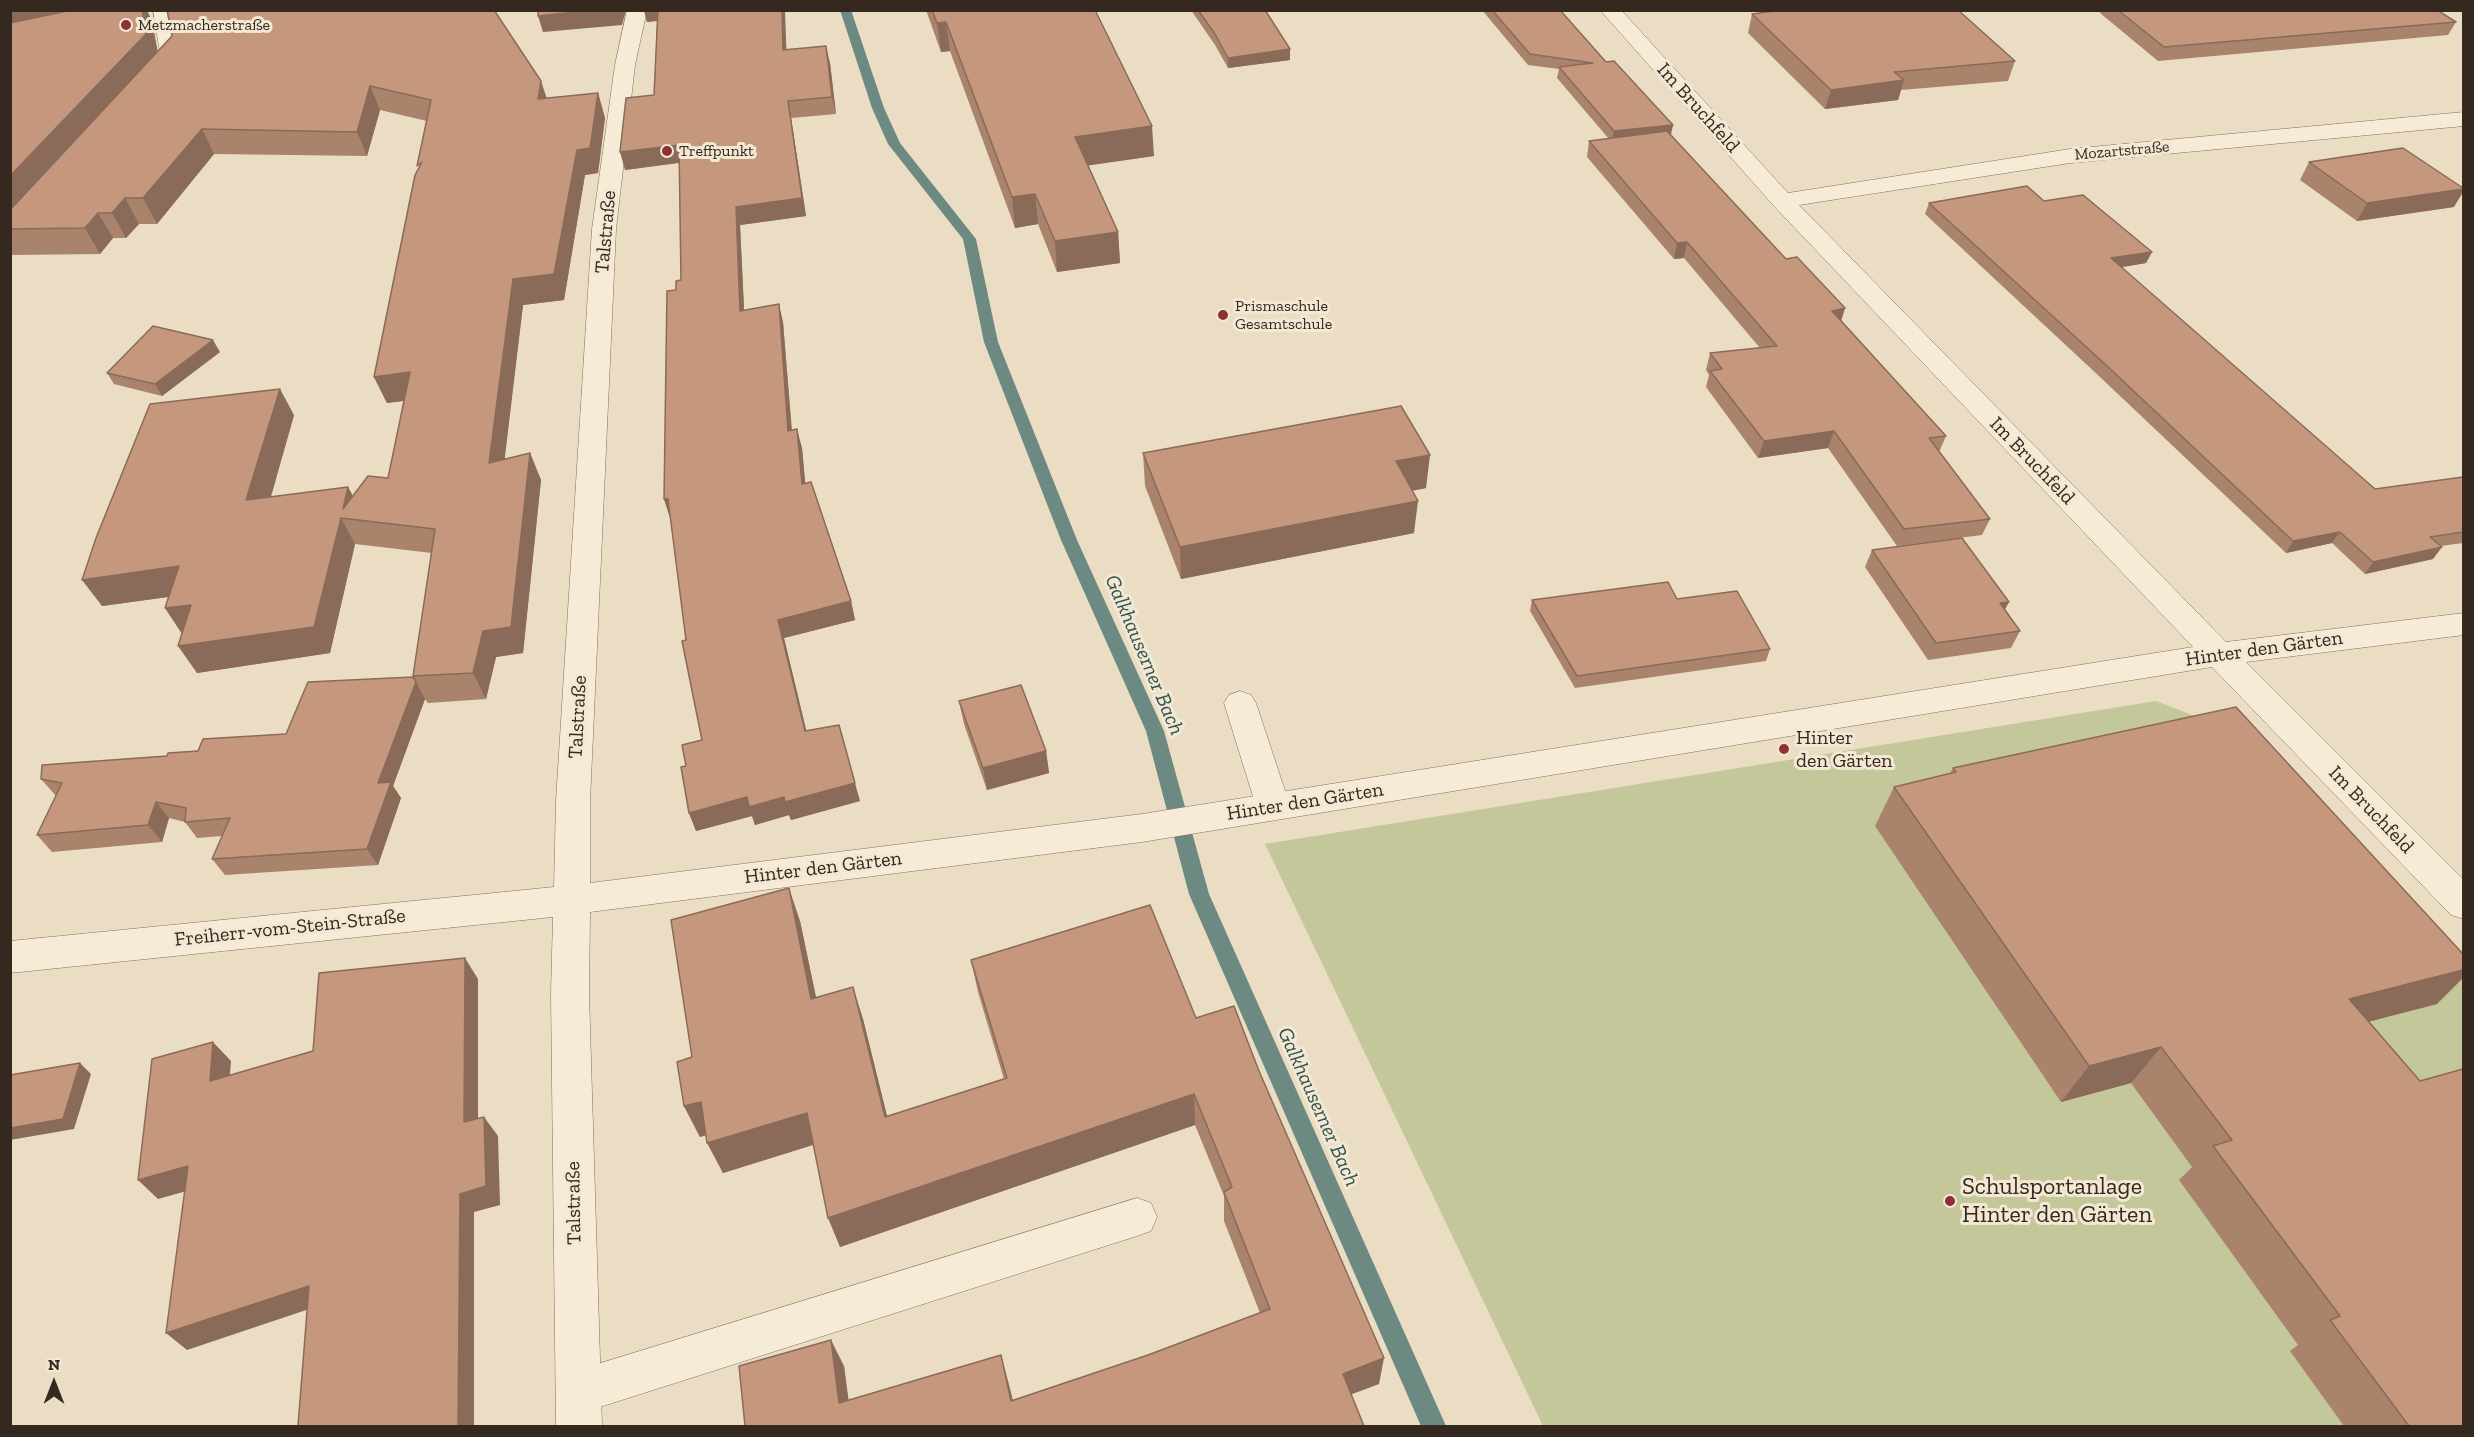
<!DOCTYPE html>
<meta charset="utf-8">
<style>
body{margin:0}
#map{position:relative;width:2474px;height:1437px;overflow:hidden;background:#eaddc4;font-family:"Zilla Slab",serif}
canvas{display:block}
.frame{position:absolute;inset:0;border:12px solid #34281f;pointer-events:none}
.north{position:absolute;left:24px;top:1353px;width:60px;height:60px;-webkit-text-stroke:4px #f2e8d3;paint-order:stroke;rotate:0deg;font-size:16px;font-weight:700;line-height:24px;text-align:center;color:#34281f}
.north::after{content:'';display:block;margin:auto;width:21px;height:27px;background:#34281f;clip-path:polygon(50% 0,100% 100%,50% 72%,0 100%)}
</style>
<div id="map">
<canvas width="2474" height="1437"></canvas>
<div class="frame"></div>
<div class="north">N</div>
</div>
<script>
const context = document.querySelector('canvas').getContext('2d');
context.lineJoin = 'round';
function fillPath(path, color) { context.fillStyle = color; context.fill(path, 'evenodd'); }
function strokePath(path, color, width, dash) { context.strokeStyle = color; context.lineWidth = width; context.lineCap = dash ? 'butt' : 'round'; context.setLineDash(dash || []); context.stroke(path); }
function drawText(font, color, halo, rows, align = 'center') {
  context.font = font + ' "Zilla Slab",serif'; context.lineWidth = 6; context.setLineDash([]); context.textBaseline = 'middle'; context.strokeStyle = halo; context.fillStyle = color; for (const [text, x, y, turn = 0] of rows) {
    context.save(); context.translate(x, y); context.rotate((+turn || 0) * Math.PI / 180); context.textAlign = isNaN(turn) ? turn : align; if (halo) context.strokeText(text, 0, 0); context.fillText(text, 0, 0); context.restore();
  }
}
fillPath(new Path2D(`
 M2156,701L2228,729L2463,976V1426H1543L1265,844Z`), '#c3c799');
fillPath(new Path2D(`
 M840,10H851L884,108L900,143L976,239L998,342L1077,540L1164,731L1209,894L1446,1426H1421L1189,894L1146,731L1061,540L984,342L963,239L888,144L872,108Z`), '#6d8a82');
const service = new Path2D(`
 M1240,691L1251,695L1256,703L1290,806L1285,815L1273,819L1261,815L1256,806L1224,703L1229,695Z
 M1137,1198L1151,1203L1157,1217L1151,1231L1137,1236L578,1414L563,1407L556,1392L563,1377L578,1370Z`);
const minor = new Path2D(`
 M153,10H173L182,60C174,72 164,85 149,81L145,77L161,59Z
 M627,10H647L635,65L616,229L590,801V883L1142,814L2193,647L1774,206L1600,10H1621L1788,193L2070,149L2464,112V126L2070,163L1799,205L2226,642L2464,613V635L2246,662L2464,880V919L2451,915L2212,667L1142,842L590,912L589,994L602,1426H556L551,994L553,917L10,973V941L554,887L556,801L592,229L615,65Z`);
strokePath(service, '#836f5c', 1);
strokePath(minor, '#836f5c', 1);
fillPath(service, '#f5ebd6');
fillPath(minor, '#f5ebd6');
fillPath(new Path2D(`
 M10,10L152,21L157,52L546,98L598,93L605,118L598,173L585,175L564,300L523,305L504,460L530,453L541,480L523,653L496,657L486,699L428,703L425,699L393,786L401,798L378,865L225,875L212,859L222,836L197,838L185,822L169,818L162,842L52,852L37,835L56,796L41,779L286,734L413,677L432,553L355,544L330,653L197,673L182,634L165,608L168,597L102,606L294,415L271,497L348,487L353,496L388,478L404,401L387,403L374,377L419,169L427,121L380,110L367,156L214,154L157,224H139L126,238H113L100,254L10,255Z
 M644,10L830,63L836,114L791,118L806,216L740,225L744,310L783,322L792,430L802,448L805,483L851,601L855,620L784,638L806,731L860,801L791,820L789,815L755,825L752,816L696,831L689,813L686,766L702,740L686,640L670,517L664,499L676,290L681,280L679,163L625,170L654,95L657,21L647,22Z
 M926,10H1095L1154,156L1088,165L1118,232L1120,263L1057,272L1038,224L1015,228L950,51L941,52Z
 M1191,10H1265L1290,49V60L1228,68L1215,45Z
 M1482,10H1560L1606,62L1673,125L1671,135L1786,259L1845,308L1841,320L1946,436L1939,452L1990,519L1982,535L1897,546L1828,448L1758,458L1706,387L1709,375L1706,370L1710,353L1760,348L1684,258L1674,259L1587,157L1589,141L1609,139L1557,78L1559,69L1528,65Z
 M2101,10H2437L2456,22L2448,35L2158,61L2100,13Z
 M1752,14L2015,61L2008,81L1901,90L1898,100L1825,109L1748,33Z
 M2309,162L2454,207L2357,221L2300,180Z
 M2044,201L2152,252L2146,263L2121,267L2375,489L2463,477V543L2441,546L2433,559L2365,574L2332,543L2286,553L2100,377L1925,214L1929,203Z
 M220,352L162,396L114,384L107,373Z
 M1143,453L1426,488L1412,491L1414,533L1181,579L1145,486Z
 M1872,550L2005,610L2020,631L2011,648L1928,660L1865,567Z
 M1677,599L1770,649L1766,661L1575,688L1530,611L1532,600Z
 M959,701L1046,751L1049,773L987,790L964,724Z
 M1953,768L2437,1004L2369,1021L2463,1426H2344L2290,1351L2298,1345L2179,1180L2192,1167L2131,1083L2061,1102L1875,826L1894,787L1950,774Z
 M800,921L816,997L863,1019L887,1117L1004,1079L978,992L971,960L1196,1018L1379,1384L745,1426L844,1366L848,1400L1008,1381L1013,1400L1148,1355L1260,1313L1224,1221V1196L1195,1125L840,1247L813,1145L723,1173L706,1135L700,1137L684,1106L692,1057Z`), '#a9836c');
fillPath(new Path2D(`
 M10,10H117L10,33Z
 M142,10H147L152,21L159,58L10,218V176Z
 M593,10H626L622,25L543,32L538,16Z
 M644,10H660L662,20L647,22Z
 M782,10H785L787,67L783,50Z
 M946,22L950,51L941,52L937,23Z
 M826,46L830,63L836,114L832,97Z
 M1290,49V60L1228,68V58Z
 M1904,80L1898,100L1825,109L1831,90Z
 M541,81L549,105L538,99Z
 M370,86L380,110L367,156L357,132Z
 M598,93L605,118L598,173L585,175L564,300L523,305L501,490L489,463L513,279L577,150Z
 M788,101L791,118L806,216L740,225L745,329L740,311L736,207Z
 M1673,125L1670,136L1612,142L1614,131Z
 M1152,126L1154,156L1078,167L1075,137Z
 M202,129L214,154L157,224L143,198Z
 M679,145L684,162L625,170L620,152Z
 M2463,189V192L2454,207L2357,221L2367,203Z
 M1035,194L1038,224L1015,228L1012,197Z
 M125,198L139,224L126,238L112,213Z
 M98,213L113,238L100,254L85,228Z
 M1118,232L1120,263L1057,272L1055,241Z
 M1687,242L1684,258L1674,259L1677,243Z
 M2152,252L2146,263L2106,270L2111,258Z
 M779,304L783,322L793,449L788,431Z
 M1845,308L1840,325L1832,311Z
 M213,340L220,352L162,396L155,384Z
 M410,372L422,398L387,403L374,377Z
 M280,389L294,415L262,527L246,500Z
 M797,429L802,448L807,502L802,484Z
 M1834,431L1828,448L1758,458L1764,441Z
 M530,453L541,480L523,653L496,657L486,699L473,673L483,631Z
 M1430,455L1426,488L1393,494L1396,461Z
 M348,487L362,514L343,509Z
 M664,499H668L670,518Z
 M1418,501L1414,533L1181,579L1180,547Z
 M341,518L355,544L330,653L197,673L178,646Z
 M2340,532L2332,543L2286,553L2293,541Z
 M2442,547L2433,559L2365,574L2373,562Z
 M179,566L197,593L102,606L82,580Z
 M851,601L855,620L784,638L811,750L805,731L778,620Z
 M2009,602L2000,619V603Z
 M191,605L183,635L165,608Z
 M416,682L425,699L393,786L401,798L378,865L367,849L378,783Z
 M1046,751L1049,773L987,790L983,768Z
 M855,783L860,801L791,820L789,815L755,825L752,816L696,831L689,813L747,797H784Z
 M156,802L169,818L162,842L148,825Z
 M789,888L800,921L823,1031L811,999Z
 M465,958L478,979V1141L464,1122Z
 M2463,970V978L2437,1004L2314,1036L2349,999Z
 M853,987L863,1019L895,1148L885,1117Z
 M213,1042L231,1061L228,1100L210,1081Z
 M2161,1047L2131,1083L2061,1102L2089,1066Z
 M80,1063L91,1074L74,1129L10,1140V1128Z
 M1194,1094L1195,1125L840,1247L828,1218Z
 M701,1102L716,1132L700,1137L684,1106Z
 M807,1113L819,1143L723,1173L707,1143Z
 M484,1117L498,1136L500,1205L474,1212V1426H458L460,1194Z
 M188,1166L208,1185L158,1199L138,1180Z
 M309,1286L327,1303L187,1350L166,1333Z
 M831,1340L844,1366L852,1426L839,1403Z
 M1001,1355L1008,1381L1018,1426L1011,1401Z
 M1384,1358L1379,1384L1339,1399L1343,1374Z`), '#8a6a58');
const building = new Path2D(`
 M72,10H142L146,34L10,176V23Z
 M167,10H494L541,81L538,99L598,93L590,148L577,150L554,274L513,279L489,463L530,453L511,627L483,631L473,673L413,676L435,529L341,518L314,627L178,646L191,605L165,608L179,566L82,580L96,538L150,404L280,389L246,500L348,487L343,509L368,476L388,478L410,372L374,377L415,175L422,162L417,166L431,100L370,86L357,132L202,129L143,198H125L112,213H98L85,228L10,229V210L172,36Z
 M538,10H593L538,16Z
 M658,10H782L783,50L826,46L832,97L788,101L802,198L736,207L740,311L779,304L788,431L797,429L802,484L811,482L851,601L778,620L805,731L839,725L855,783L785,802L784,797L749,807L747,797L689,813L681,767L686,766L682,745L702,740L682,641L686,640L668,499H664L667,291L676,290V281L681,280L679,145L620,152L626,98L654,95Z
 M932,10H1095L1152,126L1075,137L1118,232L1055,241L1035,194L1012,197L946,22L937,23Z
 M1198,10H1265L1290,49L1228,58L1215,34Z
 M1492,10H1560L1606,62L1614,61L1673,125L1614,131L1559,67L1593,63L1530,54Z
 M1782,10H1958L2015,61L1894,72L1904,80L1831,90L1752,14Z
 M2118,10H2437L2456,22L2164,47Z
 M1667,131L1786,259L1797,257L1845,308L1832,311L1946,436L1929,438L1990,519L1904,529L1834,431L1764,441L1710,371L1722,369L1710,353L1777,346L1687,242L1677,243L1589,141Z
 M2403,148L2463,188V189L2367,203L2309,162Z
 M2027,186L2044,201L2083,195L2152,252L2111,258L2375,489L2463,477V532L2430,537L2442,547L2373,562L2340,532L2293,541L2106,365L1929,203Z
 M153,326L213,340L155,384L107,373Z
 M1401,406L1430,455L1396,461L1418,501L1180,547L1143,453Z
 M1962,538L2009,602L2000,603L2020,631L1936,643L1872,550Z
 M1668,582L1677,599L1737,591L1770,649L1577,676L1532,600Z
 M413,677L416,682L378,783L391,782L367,849L212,859L230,818L185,822L186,808L156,802L148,825L37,835L62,783L41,779L42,765L167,756L168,753L198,751L203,739L286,734L308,682Z
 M1021,685L1046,751L983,768L959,701Z
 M2236,707L2463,954V970L2349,999L2420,1081L2463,1069V1426H2409L2330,1320L2340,1316L2213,1146L2232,1140L2161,1047L2089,1066L1894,787L1956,772L1953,768Z
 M789,888L811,999L853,987L885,1117L1007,1078L971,960L1150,905L1196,1018L1234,1006L1259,1071L1384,1358L1343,1374L1364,1426H745L739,1366L831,1340L839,1403L1001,1355L1011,1401L1148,1355L1270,1309L1224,1192L1232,1187L1194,1094L828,1218L807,1113L707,1143L701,1102L684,1106L677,1062L692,1057L671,920Z
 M465,958L464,1122L484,1117L486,1186L460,1194L458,1426H298L309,1286L166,1333L188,1166L138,1180L152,1059L213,1042L210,1081L313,1051L319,973Z
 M80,1063L63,1119L10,1128V1075Z`);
fillPath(building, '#c5987d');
strokePath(building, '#8a6a58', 1.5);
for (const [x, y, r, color] of [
 [126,25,6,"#8c3135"],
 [667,151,6,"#8c3135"],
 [1223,315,6,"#8c3135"],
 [1784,749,6,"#8c3135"],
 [1950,1201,6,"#8c3135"]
]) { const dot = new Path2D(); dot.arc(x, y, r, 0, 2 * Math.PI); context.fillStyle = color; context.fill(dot); strokePath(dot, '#f2e8d3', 2); }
drawText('16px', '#34281f', '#f2e8d3', [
 ["Metzmacherstraße",138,25],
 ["Treffpunkt",679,151],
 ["Prismaschule",1235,306],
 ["Gesamtschule",1235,324]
], 'left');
drawText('16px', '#34281f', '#f2e8d3', [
 ["Mozartstraße",2122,151,-5]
]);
drawText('20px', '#34281f', '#f2e8d3', [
 ["Im Bruchfeld",1698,108,48],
 ["Talstraße",606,232,-85],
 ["Im Bruchfeld",2032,461,46],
 ["Hinter den Gärten",2264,649,-8],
 ["Talstraße",578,717,-87],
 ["Hinter den Gärten",1305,802,-9],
 ["Im Bruchfeld",2371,810,46],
 ["Hinter den Gärten",823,868,-7],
 ["Freiherr-vom-Stein-Straße",290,928,-6],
 ["Talstraße",574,1203,-91]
]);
drawText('20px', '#34281f', '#f2e8d3', [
 ["Hinter",1796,738],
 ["den Gärten",1796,761]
], 'left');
drawText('italic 21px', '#2f524f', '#f2e8d3', [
 ["Galkhauserner Bach",1144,655,67],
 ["Galkhauserner Bach",1318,1107,66]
]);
drawText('24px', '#34281f', '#f2e8d3', [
 ["Schulsportanlage",1962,1187],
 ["Hinter den Gärten",1962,1215]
], 'left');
</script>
